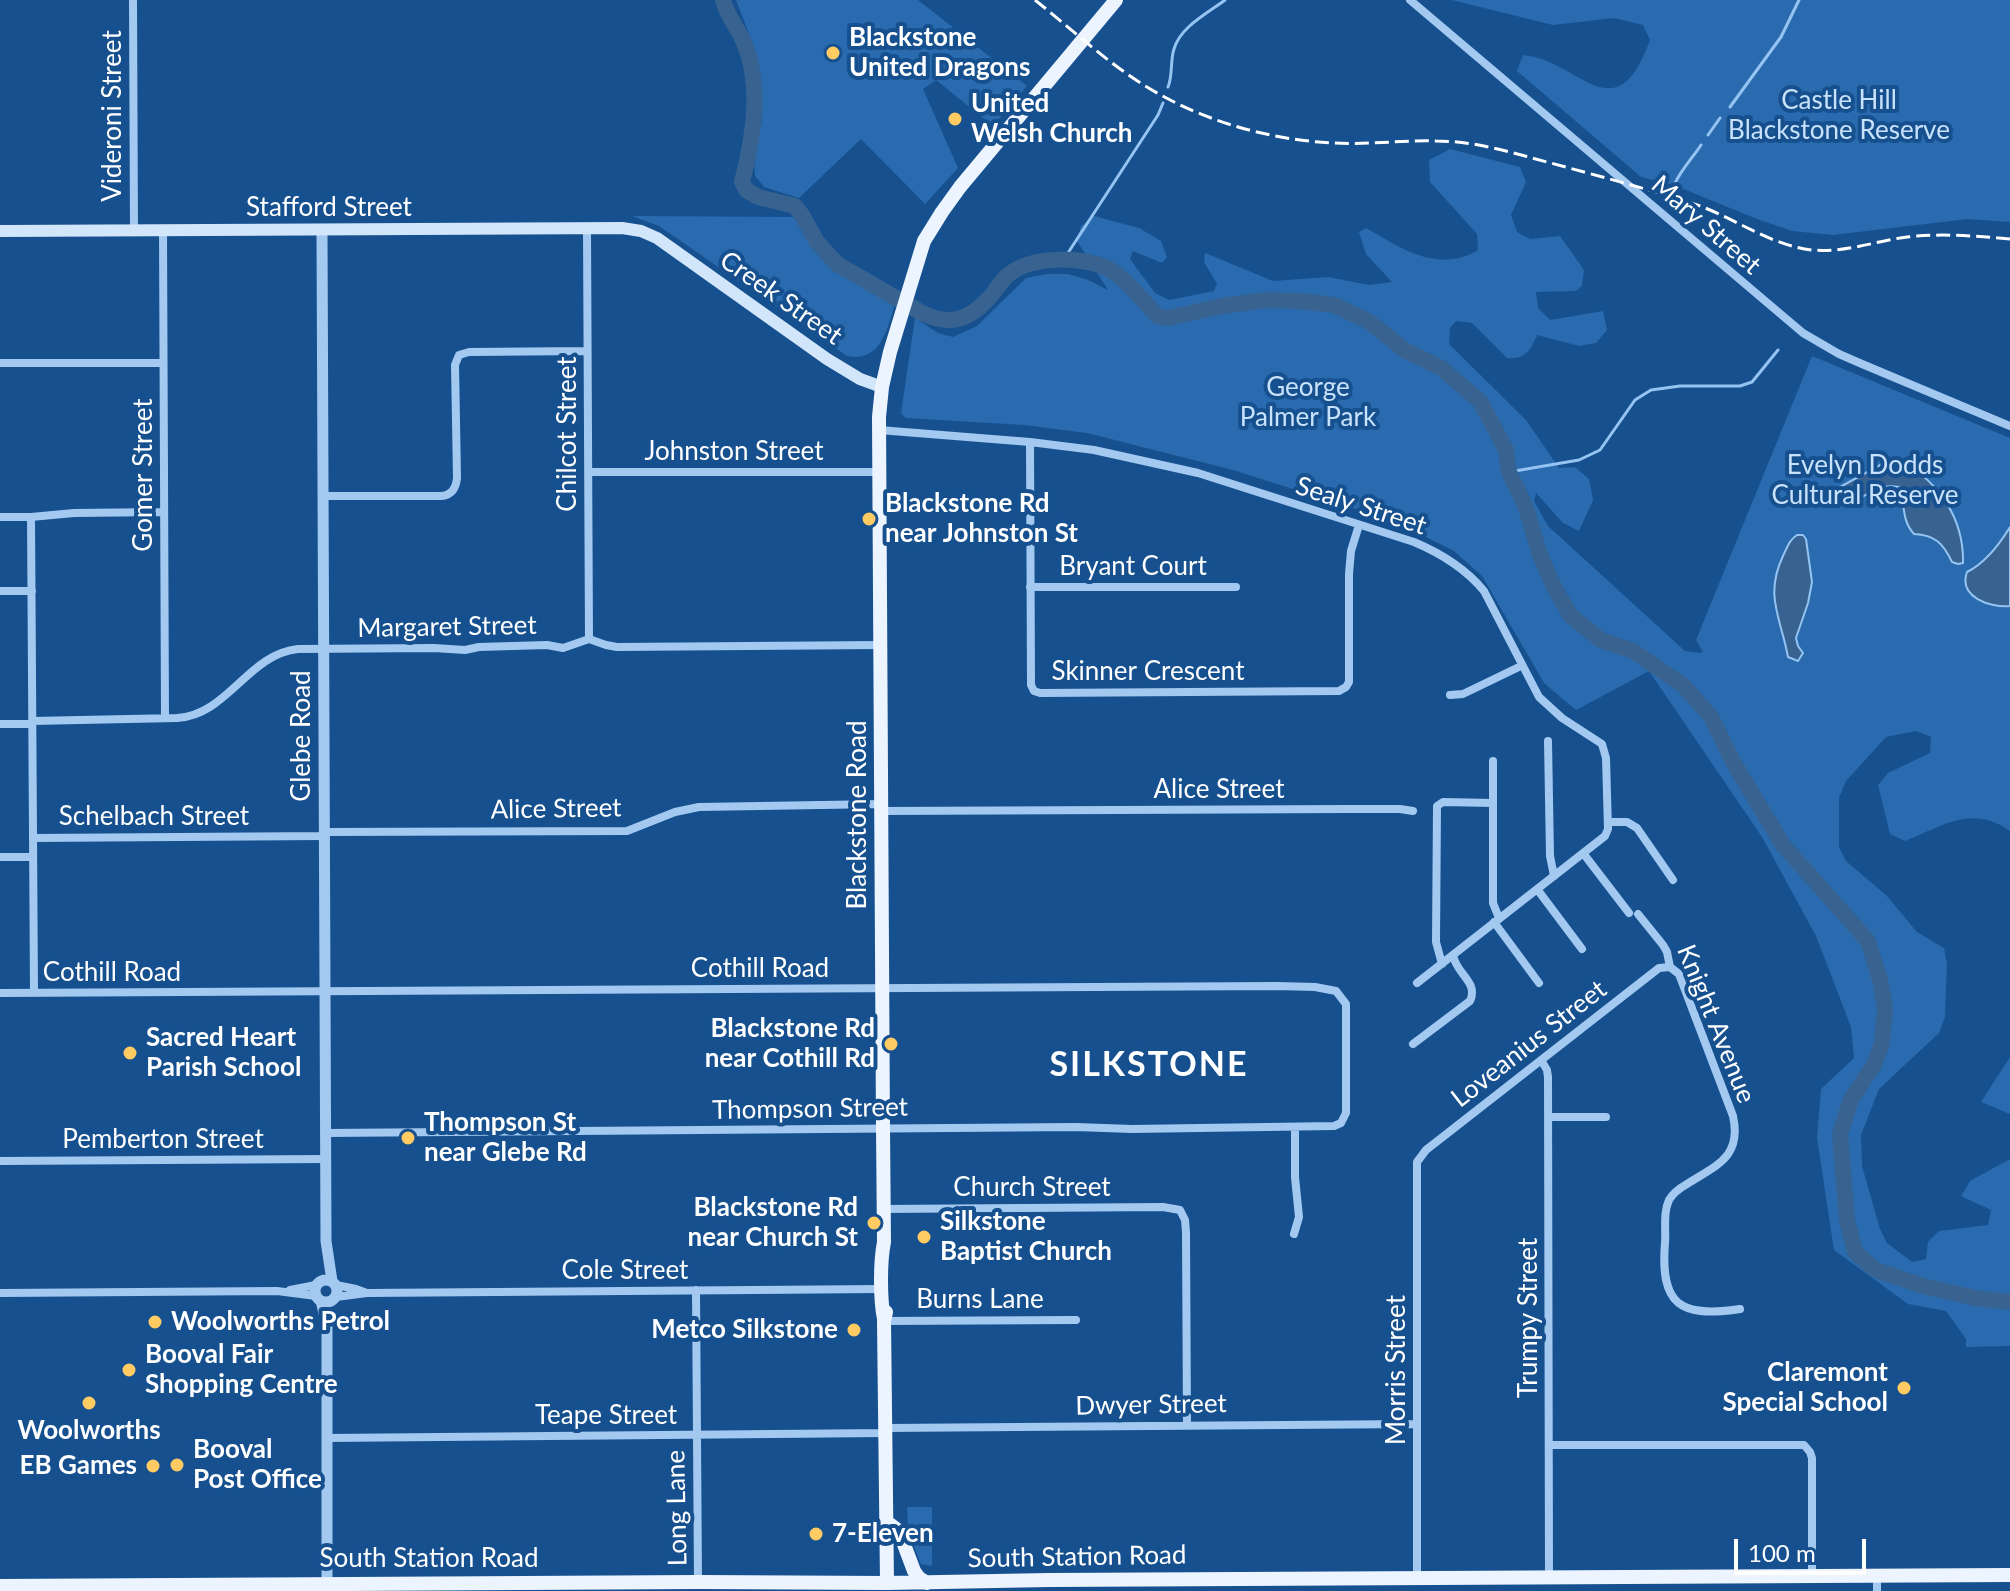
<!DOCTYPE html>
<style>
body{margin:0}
#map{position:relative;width:2010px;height:1591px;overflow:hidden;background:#16508f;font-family:Lato,sans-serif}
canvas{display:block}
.scale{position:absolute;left:1734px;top:1539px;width:132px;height:36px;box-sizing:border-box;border:4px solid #fff;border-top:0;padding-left:10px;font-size:24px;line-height:28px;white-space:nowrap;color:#fff;-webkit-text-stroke:6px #16508f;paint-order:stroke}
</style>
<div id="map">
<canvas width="2010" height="1591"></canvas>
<div class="scale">100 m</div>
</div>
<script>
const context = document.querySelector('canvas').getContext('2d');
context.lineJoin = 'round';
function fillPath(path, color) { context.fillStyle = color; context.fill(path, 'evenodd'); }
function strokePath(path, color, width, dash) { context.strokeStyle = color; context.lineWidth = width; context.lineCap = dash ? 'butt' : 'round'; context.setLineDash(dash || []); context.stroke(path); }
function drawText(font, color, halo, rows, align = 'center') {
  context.font = font + ' Lato,sans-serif'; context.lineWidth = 8; context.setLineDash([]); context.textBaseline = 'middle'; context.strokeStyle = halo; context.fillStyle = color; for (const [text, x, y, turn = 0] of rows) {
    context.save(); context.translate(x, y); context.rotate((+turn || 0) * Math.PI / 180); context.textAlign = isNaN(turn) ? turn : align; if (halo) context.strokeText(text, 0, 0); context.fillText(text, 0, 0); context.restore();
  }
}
fillPath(new Path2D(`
 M736,0H918L1027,86L993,126L936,80L923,89L958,168L925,204L861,139L799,198L764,187L755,176L754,159L762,120L760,77L752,42Z
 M1452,0H2010V222L1968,219L1833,235L1792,231L1757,219L1676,186L1641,177L1517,71L1523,55C1580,60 1615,136 1650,40L1643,25L1614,18L1553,25Z
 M1450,149L1520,167L1526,182L1511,215L1517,232L1530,239L1560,236L1584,270L1582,286L1576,291L1536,292L1538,308L1550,320L1603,311L1607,330L1596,343L1579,346L1537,335C1531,349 1526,360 1507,358L1472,323L1456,321L1450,328L1449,344L1526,420L1559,468L1575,467L1589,479L1593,500L1579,531L1563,523L1536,493L1534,501L1548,526L1685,651L1700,653L1703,652L1696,640L1812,356L2010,438V831C1972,804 1943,826 1905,841L1890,834L1878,785L1888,773L1930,753L1931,737L1916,731L1886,737L1846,781L1839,798V847L1846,861L1886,895L1917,932L1944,948L1947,964L1945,1017L1939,1033L1879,1089L1861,1135L1862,1166L1880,1229L1887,1243L1912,1262L1926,1259L1928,1242L1939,1231L1988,1225L1991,1210L1961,1196L1970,1181L2010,1159V1346L1966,1347V1339L1946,1311L1908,1304L1834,1250L1817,1138L1821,1089L1854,1058L1851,1027L1816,936L1762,837L1649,671L1576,710L1544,683L1482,576L1454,551L1396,522L1233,470L1087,433L1024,425L906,418L901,413L915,318L938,333L953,337L977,326L1026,278L1047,274H1068L1088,280L1108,290L1077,241L1081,226L1094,216L1139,228L1161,241L1167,257L1162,263L1133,251L1130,259L1155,293L1169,300L1214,291L1217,284L1204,262L1205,253L1273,281L1328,277L1369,285L1392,282L1366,254L1359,232L1366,228C1401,248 1438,274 1478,250L1477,234L1430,182L1429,160Z
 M632,216L794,217L811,246L836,271L895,304C887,329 881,363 847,356L659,226Z
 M2010,1057V1114L1981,1102Z
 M907,1507H932V1566L921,1564L920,1562L908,1531Z`), '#296bae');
const water = new Path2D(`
 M1902,461C1939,483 1964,518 1963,563L1958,564L1952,562C1943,543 1935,535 1914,534C1901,520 1905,503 1900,487C1894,486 1887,485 1881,488C1865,493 1855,506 1837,501L1835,494L1840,487L1882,464Z
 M2010,527V606C1990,608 1958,597 1967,572C1985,563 1999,545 2010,527Z
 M1797,535H1803L1806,539L1812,582L1808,603L1796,638L1798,646L1803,653L1798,661L1788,657C1781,618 1764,596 1783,556C1787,548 1789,540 1797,535Z`);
fillPath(water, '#386390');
strokePath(water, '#95c4f2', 2);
strokePath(new Path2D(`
 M1168,87C1173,75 1170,61 1174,49C1180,27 1208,13 1225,0
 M1730,107L1781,37L1799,0
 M1708,135L1720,118
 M1673,210C1665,185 1688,165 1701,145
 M1064,259L1158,115L1163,103
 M1509,472L1579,460L1600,450L1635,400L1651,390L1680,386H1740L1752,382L1778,350`), '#95c4f2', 3);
strokePath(new Path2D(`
 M723,0C727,17 739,29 745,45C762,89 753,138 742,182L746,190L758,197L795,206L802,215L817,242L837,264L922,313C949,326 968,321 988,299C995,292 1000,282 1008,275C1032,255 1088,255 1114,272C1130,284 1144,301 1157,316L1168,318L1222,306L1265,300L1301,301L1334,305L1368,321L1406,351L1441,368L1480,401L1506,450L1509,472L1526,508L1540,555L1555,589L1571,616L1601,640L1633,651L1684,686L1711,717L1733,762L1783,845L1868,941L1880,980L1885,1007L1882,1043L1874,1065L1851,1099L1840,1134L1847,1220L1855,1252L1876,1270L1923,1286L1975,1298L2010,1302`), '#386390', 16);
strokePath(new Path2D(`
 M133,0L134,231
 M1410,0L1803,333L1839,354L1862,364L2010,426
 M587,229L589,639
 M163,231L165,718
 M0,363H163
 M879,430L1030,442L1094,450L1198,473L1414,542C1440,553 1466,569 1484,591L1539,697L1562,718L1602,744L1606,758L1608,829L1605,836L1417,983
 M1030,442L1031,685L1034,691L1040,693L1339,691L1346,687L1349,682V574L1351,551L1359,525
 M589,472H880
 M323,496H441C452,495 456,488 457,478L455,365L459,355L469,352L587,351
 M0,517H31L74,513L164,512
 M31,517L34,993
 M1030,587H1236
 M0,591H32
 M1450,695L1463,694L1521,666
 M32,721L177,718C228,715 248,654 298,649L434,648L465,650L479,647L547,645L563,648L589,639L606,645L617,647L880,645
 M0,724H32
 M1548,741L1550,856L1554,876
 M1493,761V903L1499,918
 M882,811L1349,809H1400L1413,811
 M1609,822H1627L1637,828L1673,880
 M324,832L627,831L675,812L699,807L882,804
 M33,838L324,836
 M1583,853L1629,913
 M0,857H33
 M1537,889L1582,949
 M1638,914L1663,945L1667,952L1670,967L1679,974L1733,1116C1742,1157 1717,1165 1687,1184C1680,1188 1673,1193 1669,1200C1663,1213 1666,1228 1665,1243C1660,1305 1680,1318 1740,1309
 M1494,922L1539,983
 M1442,964L1436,942L1437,806L1443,802L1493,803
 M0,993L1277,986L1315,987L1336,991L1346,1004V1113L1341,1123L1334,1126L1132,1129L1076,1127L326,1133
 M1413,1044L1470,1001C1479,982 1456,974 1453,955
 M1541,1060L1547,1070L1548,1077L1549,1578
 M1548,1117H1606
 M0,1161L326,1159
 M883,1209L1163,1207L1180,1210L1185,1220L1186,1232L1187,1424
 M1294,1234L1299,1217L1295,1177V1128
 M336,1285L356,1289L367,1293
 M290,1290L316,1285
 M696,1290L698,1582
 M0,1293L277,1291L316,1296
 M336,1297L367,1293L882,1289
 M884,1321L1076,1320
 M885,1428L1417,1424
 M327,1438L885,1433
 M1549,1445H1804L1810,1452L1812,1458V1577
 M1877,1576V1591
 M1417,1578V1162L1426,1150L1659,968L1670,967`), '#a3c9f0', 8);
strokePath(new Path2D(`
 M322,230L326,1241L332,1281
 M315 1291a11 11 0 1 1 22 0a11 11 0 1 1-22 0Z
 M321,1301L327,1325V1590`), '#a3c9f0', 11);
strokePath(new Path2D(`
 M0,231L622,228L641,231L657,238L827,359L860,379L882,387`), '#d1e5fb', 12);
strokePath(new Path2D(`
 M886,1312L884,1321L887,1583
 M884,1319C880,1299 880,1262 884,1242L883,1128L879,417L882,387L890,352L924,241L942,212L960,187L1116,0
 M887,1522L899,1531L914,1571L919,1578L927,1583
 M0,1586L698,1582L887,1583L1049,1580L2010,1575`), '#ecf4ff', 14);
strokePath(new Path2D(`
 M1035,0C1069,27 1102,58 1139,82C1196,119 1266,140 1334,143C1368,145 1402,140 1436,141C1467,141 1496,148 1525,156C1583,172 1643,187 1700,206C1738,220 1770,245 1812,250C1844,253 1876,241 1907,237C1942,233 1976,236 2010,239`), '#fff', 3, [14, 6]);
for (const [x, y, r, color] of [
 [833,53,8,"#ffcb62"],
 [955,119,8,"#ffcb62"],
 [869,519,8,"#ffcb62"],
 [891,1044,8,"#ffcb62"],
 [130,1053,8,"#ffcb62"],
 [408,1138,8,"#ffcb62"],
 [874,1223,8,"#ffcb62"],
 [924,1237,8,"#ffcb62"],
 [155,1322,8,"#ffcb62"],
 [854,1330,8,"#ffcb62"],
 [129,1370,8,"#ffcb62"],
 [1904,1388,8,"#ffcb62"],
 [89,1403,8,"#ffcb62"],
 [177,1465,8,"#ffcb62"],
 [153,1466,8,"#ffcb62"],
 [816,1534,8,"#ffcb62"]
]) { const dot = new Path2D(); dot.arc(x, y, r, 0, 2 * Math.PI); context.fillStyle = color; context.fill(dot); strokePath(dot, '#16508f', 3); }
drawText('bold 26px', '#fff', '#16508f', [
 ["Blackstone",849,38],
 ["United Dragons",849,68],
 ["United",971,104],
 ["Welsh Church",971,134],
 ["Blackstone Rd",885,504],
 ["near Johnston St",885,534],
 ["Blackstone Rd",875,1029,"right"],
 ["near Cothill Rd",875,1059,"right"],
 ["Sacred Heart",146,1038],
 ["Parish School",146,1068],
 ["Thompson St",424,1123],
 ["near Glebe Rd",424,1153],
 ["Blackstone Rd",858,1208,"right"],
 ["near Church St",858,1238,"right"],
 ["Silkstone",940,1222],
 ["Baptist Church",940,1252],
 ["Woolworths Petrol",171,1322],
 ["Metco Silkstone",838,1330,"right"],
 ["Booval Fair",145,1355],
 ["Shopping Centre",145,1385],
 ["Claremont",1888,1373,"right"],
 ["Special School",1888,1403,"right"],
 ["Woolworths",89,1431,"center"],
 ["Booval",193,1450],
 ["Post Office",193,1480],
 ["EB Games",137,1466,"right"],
 ["7-Eleven",832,1534]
], 'left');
drawText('26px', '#c9e2fb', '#16508f', [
 ["Castle Hill",1839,101],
 ["Blackstone Reserve",1839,131],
 ["George",1308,388],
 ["Palmer Park",1308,418],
 ["Evelyn Dodds",1865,466],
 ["Cultural Reserve",1865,496]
]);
drawText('26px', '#fff', '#16508f', [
 ["Videroni Street",113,116,-90],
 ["Stafford Street",329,208],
 ["Mary Street",1706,225,41],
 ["Creek Street",781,298,35],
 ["Chilcot Street",568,434,-90],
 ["Johnston Street",734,452],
 ["Gomer Street",144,475,-90],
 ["Sealy Street",1361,506,18],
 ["Bryant Court",1133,567],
 ["Margaret Street",447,627,-1],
 ["Skinner Crescent",1148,672],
 ["Glebe Road",302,736,-90],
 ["Alice Street",1219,790],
 ["Alice Street",556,809,-1],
 ["Blackstone Road",858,815,-90],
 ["Schelbach Street",154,817],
 ["Cothill Road",760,969],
 ["Cothill Road",112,973],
 ["Knight Avenue",1716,1024,68],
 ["Loveanius Street",1529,1044,-38],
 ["Thompson Street",810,1109,-1],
 ["Pemberton Street",163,1140],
 ["Church Street",1032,1188],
 ["Cole Street",625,1271],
 ["Burns Lane",980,1300],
 ["Trumpy Street",1529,1318,-90],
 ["Morris Street",1397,1370,-90],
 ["Dwyer Street",1151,1405,-1],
 ["Teape Street",606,1416],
 ["Long Lane",677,1508,-91],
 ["South Station Road",1077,1557,-1],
 ["South Station Road",429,1559]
]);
context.letterSpacing = '2px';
drawText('bold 34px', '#fff', '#16508f', [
 ["SILKSTONE",1149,1065]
]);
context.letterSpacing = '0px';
</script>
